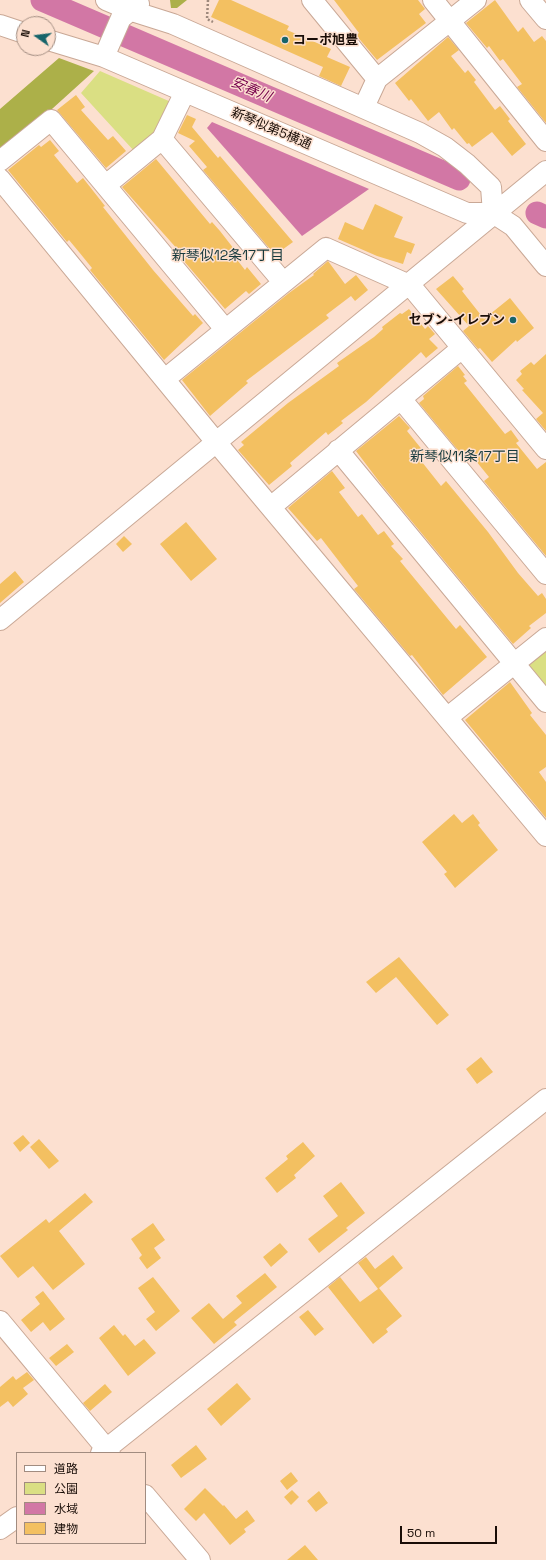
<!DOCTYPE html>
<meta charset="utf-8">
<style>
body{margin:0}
#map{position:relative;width:546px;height:1560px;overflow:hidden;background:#fce0d0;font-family:"Space Grotesk","Noto Sans JP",sans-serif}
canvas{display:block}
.legend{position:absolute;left:16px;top:1452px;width:130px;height:92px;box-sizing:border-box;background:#fce0d0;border:1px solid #a18c80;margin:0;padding:5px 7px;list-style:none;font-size:12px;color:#190d07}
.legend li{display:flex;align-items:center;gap:8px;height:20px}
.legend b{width:20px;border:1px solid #a18c80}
.north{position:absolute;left:16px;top:16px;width:40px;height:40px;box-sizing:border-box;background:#fce0d0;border:1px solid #a18c80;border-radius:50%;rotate:284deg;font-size:11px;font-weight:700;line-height:16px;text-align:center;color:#190d07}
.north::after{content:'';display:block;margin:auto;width:14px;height:18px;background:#16646a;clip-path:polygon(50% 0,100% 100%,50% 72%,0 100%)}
.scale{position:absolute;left:400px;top:1526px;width:97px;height:18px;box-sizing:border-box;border:2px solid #190d07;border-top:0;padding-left:5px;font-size:12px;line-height:14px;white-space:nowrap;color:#190d07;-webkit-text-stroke:3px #fce0d0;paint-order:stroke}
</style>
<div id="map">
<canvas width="546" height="1560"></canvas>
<ul class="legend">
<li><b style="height:5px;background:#fff"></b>道路</li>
<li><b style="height:11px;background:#dadf83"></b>公園</li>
<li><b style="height:11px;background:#d277a5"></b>水域</li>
<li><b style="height:11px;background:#f3c061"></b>建物</li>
</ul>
<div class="north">N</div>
<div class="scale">50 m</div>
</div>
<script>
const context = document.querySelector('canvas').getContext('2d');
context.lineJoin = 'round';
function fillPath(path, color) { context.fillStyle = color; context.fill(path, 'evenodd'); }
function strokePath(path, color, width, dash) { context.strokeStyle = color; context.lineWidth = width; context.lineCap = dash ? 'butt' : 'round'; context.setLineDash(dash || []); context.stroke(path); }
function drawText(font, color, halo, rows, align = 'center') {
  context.font = font + ' "Space Grotesk","Noto Sans JP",sans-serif'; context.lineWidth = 3; context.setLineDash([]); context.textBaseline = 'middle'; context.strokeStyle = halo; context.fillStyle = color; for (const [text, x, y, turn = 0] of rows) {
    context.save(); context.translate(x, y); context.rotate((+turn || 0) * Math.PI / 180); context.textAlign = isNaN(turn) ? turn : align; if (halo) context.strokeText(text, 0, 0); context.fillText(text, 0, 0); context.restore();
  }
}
fillPath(new Path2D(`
 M100,71L171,102L154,137L135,152L81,93Z
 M546,651V690L529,669L530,664Z`), '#dadf83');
fillPath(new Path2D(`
 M170,0H187L177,8H171Z
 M59,58L94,71L0,156V109Z`), '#acb049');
fillPath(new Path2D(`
 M212,122L369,189L302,236L207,128Z`), '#d277a5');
strokePath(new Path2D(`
 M42,0L459,179
 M537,213L546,217`), '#d277a5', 23);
fillPath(new Path2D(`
 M219,0H231L289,26L287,30L331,49L327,57L350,67L341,86L319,76L323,67L211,17Z
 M334,0H418L425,9L419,14L426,23L377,60L356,35L359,33Z
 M495,0L518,32L523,27L534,42L542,36L546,41V123L517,87L522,84L503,59L500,61L489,46L487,48L466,23Z
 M448,37L459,50L451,56L465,73L468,70L476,80L474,82L495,110L500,106L510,119L508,121L526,144L512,156L492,132L472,147L469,143L467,144L454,128L452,130L439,112L428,121L411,99L409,101L395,83Z
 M76,95L85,107L81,110L108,140L113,136L126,151L106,168L57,110Z
 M187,115L196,119L192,127L218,158L220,156L293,242L275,255L203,170L207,167L189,146L195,141L178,133Z
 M50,140L59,151L54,155L77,183L83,178L105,206L103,207L153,270L193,316L195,314L203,323L164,360L90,270L92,268L79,252L69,240L67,242L8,170L39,145L41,147Z
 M156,159L210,224L212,222L220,231L234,249L231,252L245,270L247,267L261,284L249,294L246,291L225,309L177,253L179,251L122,187Z
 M375,204L403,217L394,237L415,244L411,254L407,252L403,264L377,256L338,239L345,222L363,230Z
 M328,261L345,284L356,275L368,290L355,301L351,296L326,315L329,318L246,381L248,383L210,416L182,380L289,293L314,275L313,274Z
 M453,276L464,289L462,291L484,319L510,298L534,328L517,342L516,340L492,362L480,348L478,349L463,331L469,326L436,289Z
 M409,309L425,329L428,326L435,334L429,339L438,348L426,358L421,352L366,402L341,421L343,423L328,435L326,432L290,463L292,466L269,485L238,450L244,445L241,442L288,403L339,366L337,363L374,337L383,329L382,327L400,313L402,314Z
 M546,354V431L536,419L543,413L522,390L524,389L516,380L522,374L520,371L531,362L534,365Z
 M458,366L465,375L463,376L467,381L464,383L505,434L511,430L519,441L516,443L537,469L546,462V556L484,481L489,477L467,450L462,455L419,403L424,399L423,396Z
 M399,416L410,428L407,431L424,452L418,457L441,486L446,481L488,532L518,573L538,596L542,593L546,599V613L529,626L531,628L513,644L381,484L356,451Z
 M332,471L345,488L339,492L358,517L362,514L378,535L384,531L394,544L391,546L403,559L400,561L456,629L460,625L487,657L443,695L412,655L410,656L354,589L358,586L321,538L317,541L288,508Z
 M186,522L217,559L191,581L160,544Z
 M124,536L132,544L123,552L116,544Z
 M15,571L24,582L0,603V584Z
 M510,682L532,713L530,715L546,735V767L539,772L546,782V818L465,720Z
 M454,814L462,823L473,814L480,823L478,825L498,850L455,888L444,874L447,872L422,842Z
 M399,957L449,1015L437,1025L396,977L376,993L366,982Z
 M481,1057L493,1072L477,1084L466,1069Z
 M23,1135L30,1143L20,1152L13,1143Z
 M39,1139L59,1161L49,1169L30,1147Z
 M303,1142L315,1156L294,1175L296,1178L277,1193L265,1178L288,1159L286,1156Z
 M341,1182L365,1213L346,1228L348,1230L319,1253L308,1239L338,1216L323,1196Z
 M85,1193L93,1202L59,1231L85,1264L53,1290L33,1266L18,1278L0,1256L46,1219L49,1223Z
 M153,1223L165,1240L154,1248L161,1258L147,1269L139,1258L142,1255L131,1239Z
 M280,1243L288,1252L271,1267L263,1257Z
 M393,1255L403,1268L379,1288L402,1316L386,1329L388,1332L373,1344L328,1287L340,1277L360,1302L378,1289L358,1263L366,1257L375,1269Z
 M265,1273L277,1287L234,1322L237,1325L214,1344L191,1318L209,1303L223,1319L242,1303L236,1296Z
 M153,1277L180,1311L156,1331L146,1319L155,1312L138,1288Z
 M43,1291L65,1319L50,1331L43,1322L31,1332L21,1320L40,1304L35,1297Z
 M308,1310L324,1329L315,1336L299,1317Z
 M114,1325L123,1336L125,1334L135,1346L144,1339L156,1353L128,1376L99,1338Z
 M67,1344L74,1352L56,1366L49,1358Z
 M27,1372L34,1380L23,1388L28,1394L13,1407L8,1401L0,1407V1387L13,1376L16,1380Z
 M237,1383L251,1399L221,1426L207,1409Z
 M105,1384L112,1392L90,1411L83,1403Z
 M196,1445L207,1459L181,1478L171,1465Z
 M291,1472L298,1481L287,1490L280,1481Z
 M205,1488L223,1506L224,1505L236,1519L247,1510L255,1521L244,1529L246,1532L230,1545L204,1513L196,1521L184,1509Z
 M292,1490L299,1497L291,1505L284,1497Z
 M319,1491L328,1503L316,1512L307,1501Z
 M305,1545L318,1560H287Z`), '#f3c061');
const minor = new Path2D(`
 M106,0L132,11L173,24L420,133L445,147L467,164L491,187L493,213
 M312,0L377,79
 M433,0L546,141
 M530,0L546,19
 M0,25L24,33
 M48,40L104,57L467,213H493L513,226L546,266
 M104,57L121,18L139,4
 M364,107L377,79L476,0
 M162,139L283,282
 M0,161L51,120L225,329
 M0,179L216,442L546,836
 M106,185L162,139L185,92
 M165,379L326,248L407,284L415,291L546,449
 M401,399L546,574
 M338,450L546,702
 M272,506L462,348
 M0,620L546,171
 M448,717L546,638
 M0,1321L110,1453
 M101,1453L546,1099
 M145,1495L200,1560
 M0,1529L17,1517`);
strokePath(minor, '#c9a896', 22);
strokePath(new Path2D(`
 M208,0L207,19L213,22`), '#9d887c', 2.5, [2, 2]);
strokePath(minor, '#fff', 20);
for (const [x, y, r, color] of [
 [285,40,4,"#16646a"],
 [513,320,4,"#16646a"]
]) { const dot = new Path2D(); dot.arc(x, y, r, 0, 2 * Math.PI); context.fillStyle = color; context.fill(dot); strokePath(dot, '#fce0d0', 1.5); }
drawText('bold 13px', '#190d07', '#fce0d0', [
 ["コーポ旭豊",293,40],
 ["セブン-イレブン",505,320,"right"]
], 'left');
drawText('13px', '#190d07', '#fce0d0', [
 ["新琴似第5横通",271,129,23]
]);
drawText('italic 14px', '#77024e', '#fce0d0', [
 ["安春川",251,90,23]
]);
drawText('14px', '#16393c', '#fce0d0', [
 ["新琴似12条17丁目",228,256],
 ["新琴似11条17丁目",465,457]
]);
</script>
